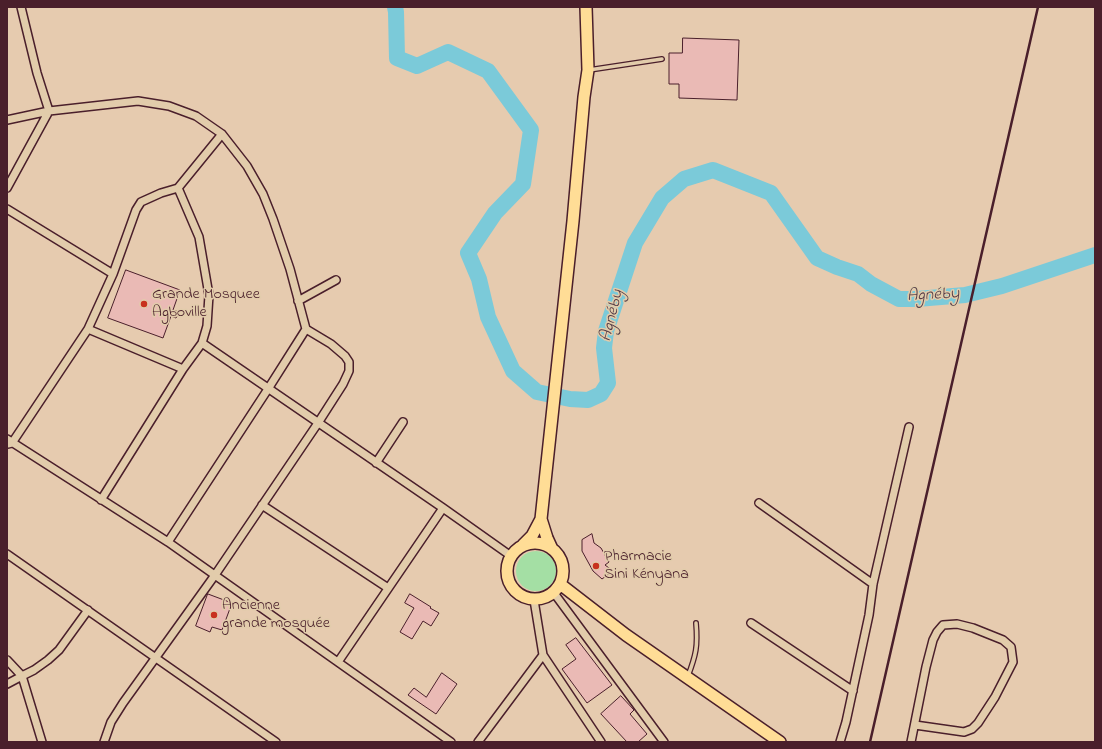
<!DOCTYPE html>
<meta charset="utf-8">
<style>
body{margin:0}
#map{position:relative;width:1102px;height:749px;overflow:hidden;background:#e6cbaf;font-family:"Indie Flower",sans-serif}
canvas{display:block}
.frame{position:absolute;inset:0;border:8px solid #4a1f2b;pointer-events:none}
</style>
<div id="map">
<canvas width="1102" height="749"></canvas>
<div class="frame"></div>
</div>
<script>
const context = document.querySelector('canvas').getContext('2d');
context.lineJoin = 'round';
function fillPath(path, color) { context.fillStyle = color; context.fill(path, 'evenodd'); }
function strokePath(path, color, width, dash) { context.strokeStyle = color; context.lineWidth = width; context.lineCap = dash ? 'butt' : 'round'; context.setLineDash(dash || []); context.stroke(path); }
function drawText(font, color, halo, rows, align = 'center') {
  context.font = font + ' "Indie Flower",sans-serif'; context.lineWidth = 3; context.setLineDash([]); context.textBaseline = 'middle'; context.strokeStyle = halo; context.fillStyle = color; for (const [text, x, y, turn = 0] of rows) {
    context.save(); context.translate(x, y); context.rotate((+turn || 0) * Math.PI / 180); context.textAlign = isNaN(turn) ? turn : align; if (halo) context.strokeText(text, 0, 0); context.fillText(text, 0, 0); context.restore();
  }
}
fillPath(new Path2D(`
 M516 571a20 20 0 1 1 40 0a20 20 0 1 1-40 0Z`), '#a4dfa4');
strokePath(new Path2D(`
 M395,7L396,12L397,58L417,66L448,52L488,71L531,130L523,184L495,213L468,253L479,279L488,317L513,371L537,392L570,399L588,400L601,394L608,383L604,348L606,331L635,243L662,198L684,179L713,170L771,193L817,258L837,267L858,274L871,284L899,299H917L965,295L1002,286L1095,255`), '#7bcad9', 16);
const building = new Path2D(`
 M683,38L739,40L737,100L679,98V84H669V53H682Z
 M126,270L180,290L173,310L179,312L176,318L171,316L163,338L108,318Z
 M592,534L594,543L601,548L609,562L605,565L613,571L602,579L593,571L582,551V540Z
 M208,594L232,603L222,630L212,627L210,632L196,626Z
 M410,594L431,607L430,608L439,613L431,626L423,621L412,639L400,632L414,608L405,603Z
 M576,638L612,685L587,703L562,669L576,659L566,645Z
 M442,673L457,684L436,714L408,695L414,688L426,697Z
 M621,696L634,710L630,714L647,734L638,742H627L601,714Z`);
fillPath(building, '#eabab5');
strokePath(building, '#4a1f2b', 1);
const service = new Path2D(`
 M589,70L662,59
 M688,676C696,655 698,646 696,623`);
const minor = new Path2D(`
 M7,120L49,111L138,101L169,106L196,116L222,134L247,166L263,194L273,219L290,269L306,329L331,344L345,356L349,362V371L343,384L318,423L215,575L123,703L111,722L104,742
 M7,188L49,111L37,73L21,7
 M7,209L113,274
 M298,301L336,280
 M88,329L183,369
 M202,343L443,508L511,556
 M7,439L168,542L451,742
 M8,444L12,443L88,329L113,274L136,210L141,202L161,193L178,188L222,134
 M376,463L403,422
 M101,500L183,369L202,343L207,326L209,295L199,237L178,188
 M759,503L873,584
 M262,505L388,588
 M168,542L268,389L306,329
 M7,554L276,742
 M554,593L664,742
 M534,600L543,655L601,742
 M751,623L853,691
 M7,660L22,676L42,742
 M338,662L443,508
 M7,684L22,676L34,670L48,660L59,650L88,610
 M478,742L543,655
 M840,742L846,722L869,615L873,584L909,427
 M911,742L926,667L933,640L937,632L943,625L957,624L973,628L1003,640L1011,647L1013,662L995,697L978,723L972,729L964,732L915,725`);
const primary = new Path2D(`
 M507 571a28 28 0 1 1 56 0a28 28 0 1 1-56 0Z
 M523,545L532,536L541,519
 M552,549L547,538L541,519L573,221L584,97L588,70L586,7
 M560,584L626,635L780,742`);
strokePath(service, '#4a1f2b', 6);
strokePath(minor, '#4a1f2b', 10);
strokePath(primary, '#4a1f2b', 14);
strokePath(service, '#e2ccab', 3.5);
strokePath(minor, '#e2ccab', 7);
strokePath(primary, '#ffdd96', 11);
strokePath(new Path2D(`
 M870,742L1038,7`), '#4a1f2b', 2.5);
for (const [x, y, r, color] of [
 [144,304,4,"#c8321e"],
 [596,566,4,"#c8321e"],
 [214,615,4,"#c8321e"]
]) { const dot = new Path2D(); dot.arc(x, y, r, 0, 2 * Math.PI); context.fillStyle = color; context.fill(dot); strokePath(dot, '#e2ccab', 1.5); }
drawText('16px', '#4a1f2b', '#e2ccab', [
 ["Grande Mosquee",152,295],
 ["Agboville",152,313],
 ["Pharmacie",604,557],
 ["Sini Kényana",604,575],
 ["Ancienne",222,606],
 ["grande mosquée",222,624]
], 'left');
drawText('italic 17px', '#513945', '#e2ccab', [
 ["Agnéby",933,296,-3],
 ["Agnéby",613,316,-76]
]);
</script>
